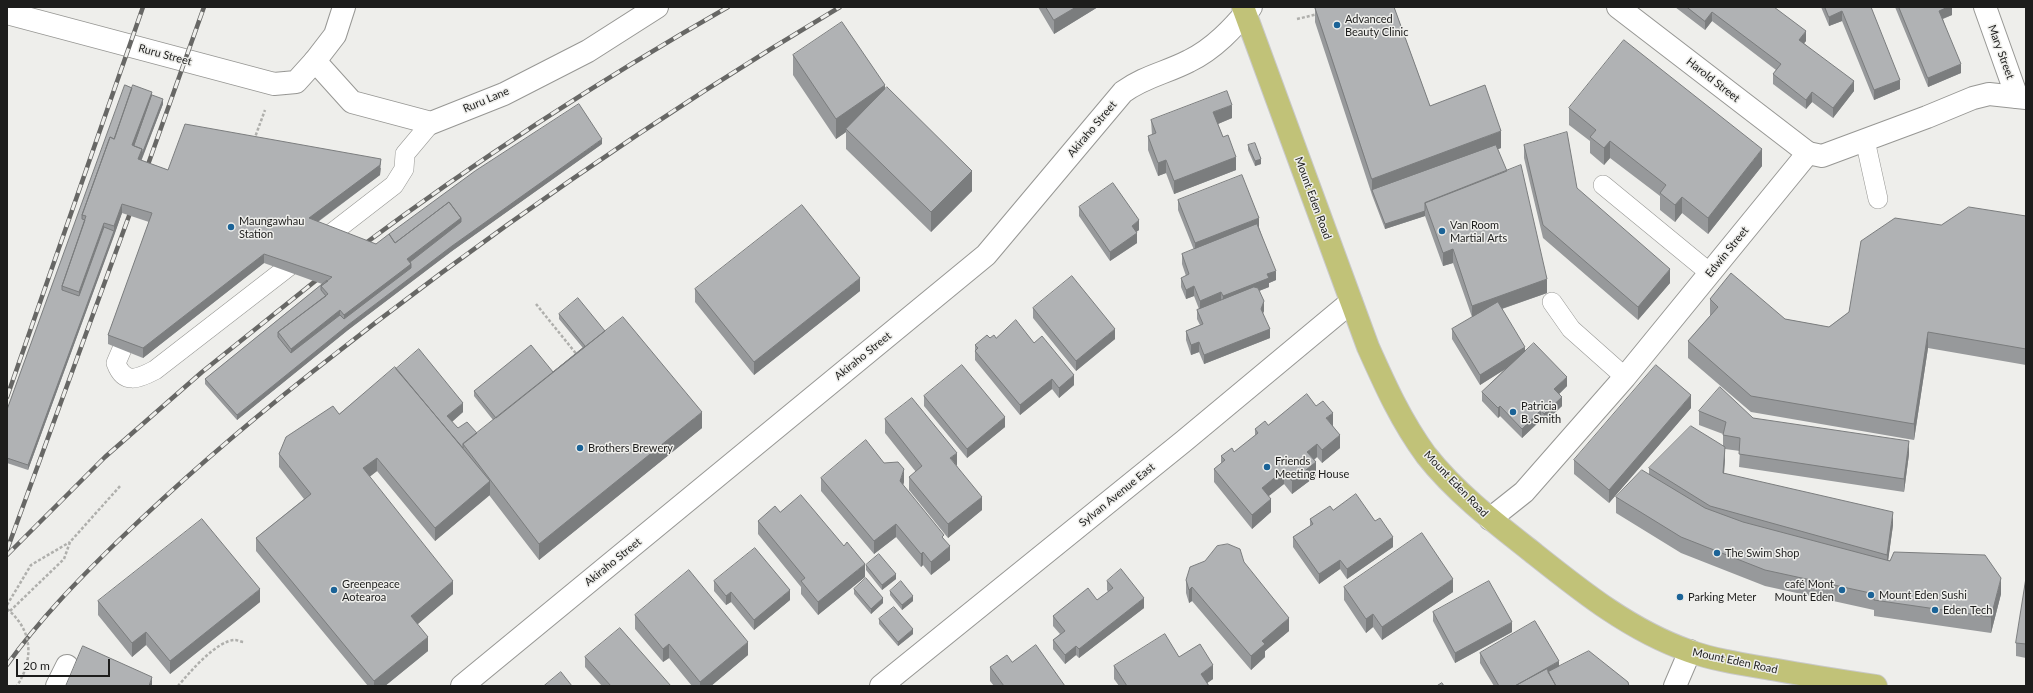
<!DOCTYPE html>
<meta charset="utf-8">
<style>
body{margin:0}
#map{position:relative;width:2033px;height:693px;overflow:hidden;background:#eeeeeb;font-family:Lato,sans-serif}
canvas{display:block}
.frame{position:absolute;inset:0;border:8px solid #1d1d1c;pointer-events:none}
.scale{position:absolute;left:16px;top:659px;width:94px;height:18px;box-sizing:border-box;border:2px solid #1d1d1c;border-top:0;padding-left:5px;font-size:12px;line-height:14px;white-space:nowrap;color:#1d1d1c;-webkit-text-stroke:3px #eeeeeb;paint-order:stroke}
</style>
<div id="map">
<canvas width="2033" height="693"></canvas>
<div class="frame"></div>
<div class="scale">20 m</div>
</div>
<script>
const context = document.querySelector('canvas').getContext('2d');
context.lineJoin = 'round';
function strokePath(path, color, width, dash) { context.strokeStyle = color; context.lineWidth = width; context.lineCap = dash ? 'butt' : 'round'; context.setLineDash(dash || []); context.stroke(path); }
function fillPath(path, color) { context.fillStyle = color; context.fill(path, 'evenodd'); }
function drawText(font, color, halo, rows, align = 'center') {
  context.font = font + ' Lato,sans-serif'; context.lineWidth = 3; context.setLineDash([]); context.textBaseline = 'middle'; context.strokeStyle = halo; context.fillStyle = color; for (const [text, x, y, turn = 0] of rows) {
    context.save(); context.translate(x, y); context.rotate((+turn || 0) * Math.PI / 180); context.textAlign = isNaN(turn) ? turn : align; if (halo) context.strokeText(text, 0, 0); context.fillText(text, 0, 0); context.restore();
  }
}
const service = new Path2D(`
 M1865,140L1878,199
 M1603,185L1710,273
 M1552,302L1571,329L1625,377
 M122,349L116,363C124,385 138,379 155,370L394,185L404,169L405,154L431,123`);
const pedestrian = new Path2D(`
 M315,61L352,102L431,123L504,94L588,51L657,7`);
const minor = new Path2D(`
 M1618,7L1808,153
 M1985,7L2017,97
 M7,13L274,84L296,82L315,61L335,35L344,7
 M57,686L67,666
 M462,686L986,255L1123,92C1145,76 1166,73 1189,61C1214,49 1233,28 1251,7
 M881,686L1184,441L1351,302
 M1675,686L1690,651`);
const tertiary = new Path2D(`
 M1490,519L1524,492L1625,377L1808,153L1822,156L1927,117L1973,98L1989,94L2026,98`);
const primary = new Path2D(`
 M1243,7L1368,347C1385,385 1401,421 1426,455C1455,492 1494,522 1531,551C1580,590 1629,630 1689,651C1717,661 1748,665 1777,670C1810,676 1843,681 1876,686`);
strokePath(service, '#979794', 20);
strokePath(pedestrian, '#979794', 24);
strokePath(minor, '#979794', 24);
strokePath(tertiary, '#979794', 24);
strokePath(primary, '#c9c9c9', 24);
strokePath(new Path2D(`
 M1297,19L1318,14
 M254,140L265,110
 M536,304L578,356
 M7,605L31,565L70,542
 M10,611L64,559L70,542L121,485
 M178,686C189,673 217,640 235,640C238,640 241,642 244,642`), '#afafac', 2.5, [3, 2]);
strokePath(service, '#fff', 19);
strokePath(pedestrian, '#fff', 22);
strokePath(minor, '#fff', 22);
strokePath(tertiary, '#fff', 22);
strokePath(primary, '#c1c278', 22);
const rail = new Path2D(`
 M145,173L204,7
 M359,248C477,160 600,80 728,7
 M7,397L143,7
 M7,550L133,205
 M7,555L105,457L202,372L324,274
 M7,665C39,620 78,580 118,541C179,482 244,426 311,373C480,239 655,117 840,7`);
strokePath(rail, '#676765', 4.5);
strokePath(rail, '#eeeeeb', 3, [9]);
strokePath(new Path2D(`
 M7,609C33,630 34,659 17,686`), '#afafac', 2.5, [3, 2]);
fillPath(new Path2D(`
 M1038,7H1098L1054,34Z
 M1315,7H1394L1430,106L1501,148L1498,149L1547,293L1502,309L1525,350L1567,386L1559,394L1562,406L1544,423L1541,420L1522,438L1500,416L1498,418L1482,401V392L1506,368L1480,385L1452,339V329L1472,317L1453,263L1443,266L1425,216L1385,229L1372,195L1315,22Z
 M1675,7H1774L1806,41L1804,43L1854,91L1833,118L1812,102L1806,109L1773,84V74L1776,70L1712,21L1705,30Z
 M1821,7H1871L1900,89L1874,100L1842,21L1829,26Z
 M1895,7H1952V15L1943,19L1961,73L1928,87Z
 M793,55L885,89L972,191L931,232L846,149V132L836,139L793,75Z
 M125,85L152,96L163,104L141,160L168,170L381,168L380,175L318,222L375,244L602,144L452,251L348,330L237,420L205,384V379L322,284L264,263L143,358L108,344V335L149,222L122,213L28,470L7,463V410Z
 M1569,108L1762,166L1708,234L1682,213L1675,222L1660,210V196L1610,158L1604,165L1590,153V141L1569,125Z
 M1232,118L1218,124L1236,170L1174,194L1166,173L1158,176L1148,150V136L1152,135L1151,120Z
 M1248,145L1261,164L1255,166L1248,150Z
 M1524,145L1577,188L1670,283L1638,320L1543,238L1524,158Z
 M1178,200L1259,227L1276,280L1269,283V287L1259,291L1264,311L1263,313L1270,338L1204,364L1199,352L1191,355L1186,340V331L1200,325L1197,319V310L1199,309L1194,296L1186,299L1181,287V278L1186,276L1182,264V254L1194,250L1178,210Z
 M1079,207L1139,230L1136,232L1137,243L1110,261L1079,216Z
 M2026,216V365L1928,348L1914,440L1751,412L1688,358V341L1710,316V299L1785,319L1829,327L1849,312L1941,225Z
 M695,289L860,291L754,375L695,302Z
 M1033,308L1115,339L1076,371L1033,318Z
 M559,314L605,331L702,428L539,560L489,495L435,541L377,471L369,477L453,594L417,624L428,651L385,686H368L256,551V538L304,499L279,467V454L339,414L396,369L463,412L452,422L458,428L477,433L493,420L474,396V391L553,372L583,348L559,319Z
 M990,338H996L1034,343L1074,385L1059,398L1052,389L1020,415L975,360V345Z
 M924,396L1005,427L967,458L924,406Z
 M1691,408L1609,503L1574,474V460Z
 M1699,411L1753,418L1909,454L1904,492L1739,467L1740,451L1725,449L1724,473L1893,525L1888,560L2001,594L1991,633L1874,616V610L1765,586L1681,553L1616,513V497L1649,474V468L1723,446V434L1699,425Z
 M885,419L957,466L982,510L948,538L909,490V477L916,472L885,433Z
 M1268,425L1333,426L1340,448L1322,463L1317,457L1314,460L1316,476L1292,494L1284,484L1269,496L1271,512L1252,529L1214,482V469L1221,463V456L1234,452L1255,436V429Z
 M884,463L904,482L903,485L944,539L950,560L931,575L923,565L921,567L896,537L874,554L821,491V478Z
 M1333,510L1393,547L1347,579L1340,569L1319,584L1293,547V537L1310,526V519Z
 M780,512L865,577L818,615L801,594V587L758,534V521Z
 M1244,562L1289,631L1265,651V657L1251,670L1192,601L1189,603L1186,593V580Z
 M866,565L896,579L882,590L866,570Z
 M2026,578V658L2016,656V643Z
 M714,581L790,600L754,630L731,602L726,605L714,591Z
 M1107,581L1144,608L1079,658L1076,655L1065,664L1053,649V640L1060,634L1053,626V616L1097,600L1108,592L1107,590Z
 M1344,587L1453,592L1382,640L1373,627L1366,633L1344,600Z
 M854,589L883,603L871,614L854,594Z
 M890,591L913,601L902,610L890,595Z
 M98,601L260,602L170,674L146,645L132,657L98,615Z
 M1433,612L1512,632L1455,663L1433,621Z
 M635,615L748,655L711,686H692L669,658L663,662L635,629Z
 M879,619L913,634L898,646L879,624Z
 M1480,653L1559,666L1629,686H1494L1480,663Z
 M585,657L671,686H602L585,667Z
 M1179,657L1213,679L1207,683L1209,686H1119L1114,679V666Z
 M1012,662L1065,686H994L990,681V667Z`), '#97999b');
fillPath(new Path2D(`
 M1076,7H1098L1054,34V20Z
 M1948,7H1952V15L1939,20V11Z
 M1842,11V21L1829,26V17Z
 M1712,12V21L1705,30V21Z
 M1806,31V41L1799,49V40Z
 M1961,64V73L1928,87V78Z
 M1900,80V89L1874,100V90Z
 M1854,81V91L1833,118V108Z
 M885,85V105L846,129V132L836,139V119Z
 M152,92V101L134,151L132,145Z
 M1812,92V102L1806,109V100Z
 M163,99V104L142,159V154Z
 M1232,105V118L1213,126V112Z
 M1501,131V148L1374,195L1372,190V179Z
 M602,139V144L452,251L348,330L237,420V415L348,325L452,246Z
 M1610,141V158L1604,165V148Z
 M142,149V159L138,169V159Z
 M1762,149V166L1708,234V218Z
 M1236,157V170L1174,194V181Z
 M381,159L380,175L309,228V218Z
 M1261,159V164L1255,166V161Z
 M1166,160V173L1158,176V163Z
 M972,171V191L931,232V212Z
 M1682,197V213L1675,222V205Z
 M122,204V213L114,236L28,470V465L114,232V226Z
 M1425,211V216L1385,229V224Z
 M461,218V227L344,324V315L407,259Z
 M1259,218V227L1195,253V243Z
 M1139,220V230L1132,235V226Z
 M104,223V232L79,301V292Z
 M1137,233V243L1110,261V252Z
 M1453,249V263L1443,266V253Z
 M264,254V263L143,358V348Z
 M1670,269V283L1638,320V307Z
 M1276,271V280L1269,283V287L1223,305V296L1267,274Z
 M860,278V291L754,375V362Z
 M1547,279V293L1472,319V306Z
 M1194,286V296L1186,299V290Z
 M1221,292V302L1200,310V301Z
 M1264,301V311L1261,318V309Z
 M340,310V320L291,358V349Z
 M1115,329V339L1076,371V361Z
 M1270,329V338L1204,364V355Z
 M1928,332V348L1914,440V424Z
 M1199,342V352L1191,355V345Z
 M1525,347V357L1480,385V375Z
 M1074,375V385L1059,398V388Z
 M1567,377V386L1554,399V389Z
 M1052,379V389L1020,415V405Z
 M1691,395V408L1609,503V490Z
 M1562,397V406L1544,423V414Z
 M463,403V412L447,426V416Z
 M1500,406V416L1498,418V408Z
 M1541,410V420L1522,438V429Z
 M702,412V428L539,560V544Z
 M1333,413V427L1326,418Z
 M1005,417V427L967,458V449Z
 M1340,435V448L1322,463V450Z
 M1909,441V454L1904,492V479Z
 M1317,444V457L1307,465V452Z
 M1725,447V460L1723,486V473Z
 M957,453V466L950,458Z
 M377,458V471L363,482V468Z
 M1316,462V476L1292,494V481Z
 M904,469V482L900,494V481Z
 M1284,470V484L1262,501V488Z
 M490,481V495L435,541V528Z
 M982,497V510L948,538V524Z
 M1271,499V512L1252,529V515Z
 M1893,512V525L1887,569V555Z
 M896,524V537L874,554V541Z
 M1393,537V547L1347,579V569Z
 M950,546V560L931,575V562Z
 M923,552V565L921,567V554Z
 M1340,560V569L1319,584V574Z
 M865,564V577L818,615V602Z
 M896,574V579L882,590V585Z
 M2001,578V594L1991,633V617Z
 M1453,579V592L1382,640V627Z
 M453,581V594L411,630V616Z
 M1192,587V601L1189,603V590Z
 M260,589V602L170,674V661Z
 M790,590V600L754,630V620Z
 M731,592V602L726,605V596Z
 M913,596V601L902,610V605Z
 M883,598V603L871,614V609Z
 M1144,598V608L1079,658V649Z
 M1373,614V627L1366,633V619Z
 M1289,618V631L1265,651V657L1251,670V656L1262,641Z
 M1512,622V632L1455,663V653Z
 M913,629V634L898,646V642Z
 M146,632V645L132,657V643Z
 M428,637V651L385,686H374V681Z
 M748,642V655L711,686H700V682Z
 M669,644V658L663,662V649Z
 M1076,646V655L1065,664V655Z
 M1559,661V670L1516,686Z
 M1213,665V679L1203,686L1201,674Z
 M152,677V686H149Z`), '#7b7d7e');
const building = new Path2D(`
 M1046,7H1076L1054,20Z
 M1315,7H1394L1430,106L1485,85L1501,131L1372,179Z
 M1687,7H1774L1806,31L1799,40L1854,81L1833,108L1812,92L1806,100L1773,74L1781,64L1712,12L1705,21Z
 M1825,7H1871L1900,80L1874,90L1842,11L1829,17Z
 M1899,7H1948L1939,11L1961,64L1928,78Z
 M842,22L885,85L836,119L793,55Z
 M1624,40L1762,149L1708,218L1682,197L1675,205L1660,193L1666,185L1610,141L1604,148L1590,137L1596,130L1569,108Z
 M125,85L132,88L114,139L110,137L82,215V219L85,220L62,286V290L79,296L104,227L114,231L28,465L7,458V410Z
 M133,85L152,92L132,145L142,149L138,159L168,170L185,124L381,159L380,165L309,218L376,244L389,234L395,243L449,202L461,218L407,259L411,264L344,315L340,310L291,349L278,332L328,294L321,286L332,277L264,254L143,348L108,335L152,213L122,204L114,226L104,223L79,292L62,286L86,216L82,215L110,137L114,139Z
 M887,87L972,171L931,212L846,129Z
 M1227,91L1232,105L1213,112L1223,137L1228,135L1236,157L1174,181L1166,160L1158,163L1148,136L1156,133L1151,120Z
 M152,95L163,99L142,154V149L134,146Z
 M579,104L602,139L452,246L348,325L237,415L205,379L327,280L328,281L321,286V290L326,296L278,332V337L291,353L340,315L344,319L411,268V264L410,262L461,222V218L449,202L395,243L389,234L475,171Z
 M1567,132L1577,188L1670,269L1638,307L1543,225L1524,145Z
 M1255,143L1261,159L1255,161L1248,145Z
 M1496,145L1507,171L1425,203V211L1385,224L1372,190Z
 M1521,165L1547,279L1472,306L1453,249L1443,253L1425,203Z
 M1242,175L1259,218L1195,243L1178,200Z
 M1113,183L1139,220L1132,226L1137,233L1110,252L1079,207Z
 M802,205L860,278L754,362L695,289Z
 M1969,207L2026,216V349L1928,332L1914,424L1751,396L1688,341L1718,307L1710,299L1731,273L1785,319L1829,327L1849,312L1861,241L1895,218L1941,225Z
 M1257,224L1276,271L1267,274L1269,278L1223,296L1221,292L1200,301L1194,286L1186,290L1181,278L1189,274L1182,254Z
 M1072,276L1115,329L1076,361L1033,308Z
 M1254,287L1258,288L1264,301L1261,309L1270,329L1204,355L1199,342L1191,345L1186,331L1203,324L1197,310Z
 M578,298L605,331L496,418L474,391L531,345L553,372L585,346L559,314Z
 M1498,302L1525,347L1480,375L1452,329Z
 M623,317L702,412L539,544L463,444Z
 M1016,320L1034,343L1042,336L1074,375L1059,388L1052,379L1020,405L975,351L978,348L975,345L987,335L990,338L994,335L996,338Z
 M1534,343L1567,377L1554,389L1562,397L1544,414L1541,410L1522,429L1500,406L1498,408L1482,392Z
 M419,349L463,403L447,416L458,428L467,422L477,433L463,444V448L396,369Z
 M962,365L1005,417L967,449L924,396Z
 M1656,365L1691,395L1609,490L1574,460Z
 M395,367L490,481L435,528L377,458L363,468L453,581L411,616L428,637L374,681L256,538L311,494L279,454L286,437L333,406L339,414Z
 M1720,387L1753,418L1909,441L1904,479L1739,454L1740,438L1723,435L1726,422L1699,411Z
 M1307,394L1316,406L1323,401L1333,413L1326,418L1340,435L1322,450L1317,444L1307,452L1316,462L1292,481L1284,470L1262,488L1271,499L1252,515L1214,469L1225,460L1221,456L1232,448L1234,452L1258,433L1255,429L1265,421L1268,425Z
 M912,398L957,453L950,458L982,497L948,524L909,477L922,466L885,419Z
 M1691,426L1725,447L1723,473L1893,512L1887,555L1710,506L1649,468Z
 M866,440L884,463L898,462L904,469L900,481L944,535L942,537L950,546L931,562L923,552L921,554L896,524L874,541L821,478Z
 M1642,470L1705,508L1743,522L1890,561L1894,552L1985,555L2001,578L1991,617L1874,600L1875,594L1765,570L1681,537L1616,497Z
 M1356,494L1375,521L1380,518L1393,537L1347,569L1340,560L1319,574L1293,537L1313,524L1310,519L1330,506L1333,510Z
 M801,495L844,546L847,542L865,564L818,602L801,581L805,578L758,521L775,506L780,512Z
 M202,519L260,589L170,661L146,632L132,643L98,601Z
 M1422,533L1453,579L1382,627L1373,614L1366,619L1344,587Z
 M1228,544L1240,549L1244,562L1289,618L1262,641L1265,644L1251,656L1192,587L1189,590L1186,580L1190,567L1205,561L1217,546Z
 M755,548L790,590L754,620L731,592L726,596L714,581Z
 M879,554L896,574L882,585L866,565Z
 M1121,569L1144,598L1079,649L1076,646L1065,655L1053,640L1065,631L1053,616L1088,588L1097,600L1113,588L1107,581Z
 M689,570L748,642L700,682L669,644L663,649L635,615Z
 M866,578L883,598L871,609L854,589Z
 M2026,578V644L2016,643Z
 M901,581L913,596L902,605L890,591Z
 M1489,581L1512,622L1455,653L1433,612Z
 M894,607L913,629L898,642L879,619Z
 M1535,621L1559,661L1515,686H1499L1480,653Z
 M620,628L671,686H611L585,657Z
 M1165,634L1179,657L1200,644L1213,665L1201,674L1209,686H1127L1114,666Z
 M1036,645L1065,686H1004L990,667L1007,655L1012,662Z
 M83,646L152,677L149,686H66Z
 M1589,651L1628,682L1629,686H1556L1548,672Z
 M1547,669L1556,686H1515Z
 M561,672L572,686H544Z
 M1442,683L1444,686H1437Z`);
fillPath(building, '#b0b2b4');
strokePath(building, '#7b7d7e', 1);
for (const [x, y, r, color] of [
 [1337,25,4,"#1b6397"],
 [231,227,4,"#1b6397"],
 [1442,231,4,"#1b6397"],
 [1513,412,4,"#1b6397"],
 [580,448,4,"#1b6397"],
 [1267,467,4,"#1b6397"],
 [1717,553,4,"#1b6397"],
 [334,590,4,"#1b6397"],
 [1842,590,4,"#1b6397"],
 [1871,595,4,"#1b6397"],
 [1680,597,4,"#1b6397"],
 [1935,610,4,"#1b6397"]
]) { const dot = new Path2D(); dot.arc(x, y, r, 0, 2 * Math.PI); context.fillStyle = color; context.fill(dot); strokePath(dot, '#eeeeeb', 1.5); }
drawText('11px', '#1d1d1c', '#eeeeeb', [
 ["Advanced",1345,19],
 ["Beauty Clinic",1345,32],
 ["Maungawhau",239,221],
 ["Station",239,234],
 ["Van Room",1450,225],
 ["Martial Arts",1450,238],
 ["Patricia",1521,406],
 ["B. Smith",1521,419],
 ["Brothers Brewery",588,448],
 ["Friends",1275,461],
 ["Meeting House",1275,474],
 ["The Swim Shop",1725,553],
 ["Greenpeace",342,584],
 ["Aotearoa",342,597],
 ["café Mont",1834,584,"right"],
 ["Mount Eden",1834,597,"right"],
 ["Mount Eden Sushi",1879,595],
 ["Parking Meter",1688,597],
 ["Eden Tech",1943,610]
], 'left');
drawText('11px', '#1d1d1c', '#eeeeeb', [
 ["Mary Street",2001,52,70],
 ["Ruru Street",165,55,15],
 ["Harold Street",1713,80,38],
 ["Ruru Lane",486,100,-23],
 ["Akiraho Street",1092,129,-50],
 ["Mount Eden Road",1313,198,70],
 ["Edwin Street",1727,252,-51],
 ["Akiraho Street",863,356,-39],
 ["Mount Eden Road",1456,484,46],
 ["Sylvan Avenue East",1117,495,-39],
 ["Akiraho Street",613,562,-39],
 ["Mount Eden Road",1735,661,12]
]);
</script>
